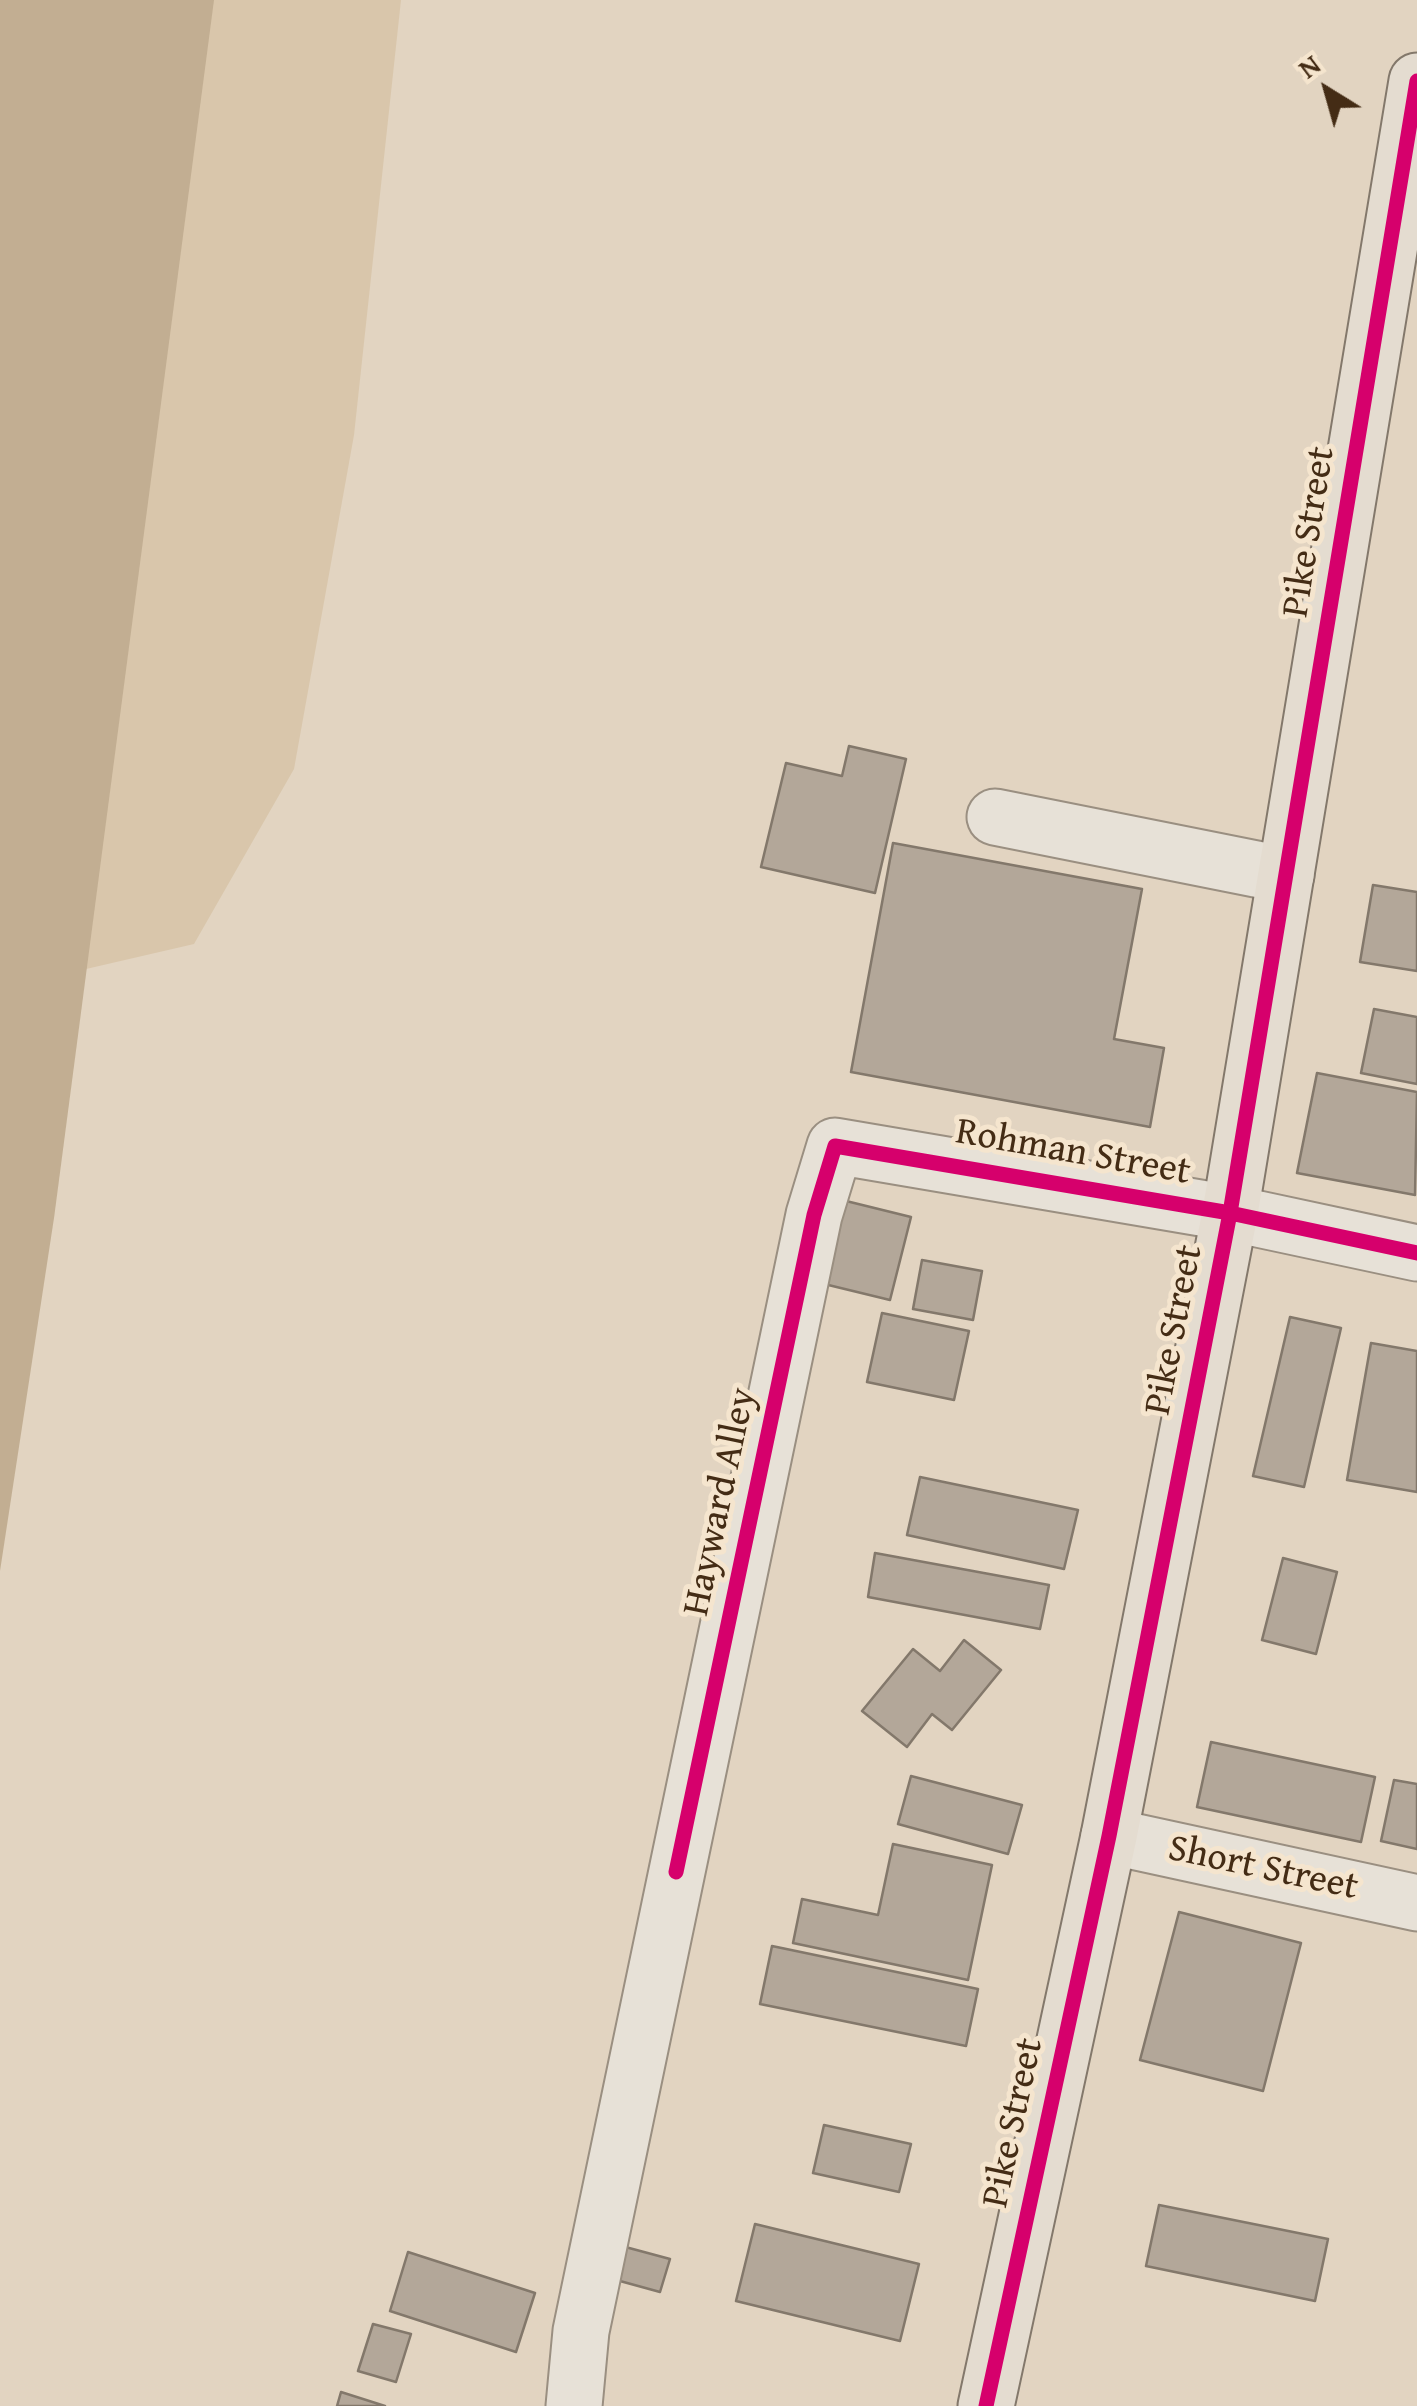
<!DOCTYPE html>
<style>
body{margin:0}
#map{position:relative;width:1417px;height:2406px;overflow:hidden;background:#e2d4c1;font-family:"Gentium Book Plus",serif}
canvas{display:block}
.north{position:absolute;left:1277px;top:40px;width:100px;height:100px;-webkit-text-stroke:8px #f5e5ce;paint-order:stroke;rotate:323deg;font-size:28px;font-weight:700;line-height:40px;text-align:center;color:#442c15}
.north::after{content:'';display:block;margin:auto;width:35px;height:45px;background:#442c15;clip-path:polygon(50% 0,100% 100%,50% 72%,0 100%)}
</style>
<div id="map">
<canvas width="1417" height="2406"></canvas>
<div class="north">N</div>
</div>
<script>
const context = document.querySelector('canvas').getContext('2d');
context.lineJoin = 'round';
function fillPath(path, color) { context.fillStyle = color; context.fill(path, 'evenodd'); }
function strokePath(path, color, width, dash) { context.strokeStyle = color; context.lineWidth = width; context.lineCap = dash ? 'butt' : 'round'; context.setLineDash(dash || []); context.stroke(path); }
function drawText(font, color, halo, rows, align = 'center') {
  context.font = font + ' "Gentium Book Plus",serif'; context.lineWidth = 10; context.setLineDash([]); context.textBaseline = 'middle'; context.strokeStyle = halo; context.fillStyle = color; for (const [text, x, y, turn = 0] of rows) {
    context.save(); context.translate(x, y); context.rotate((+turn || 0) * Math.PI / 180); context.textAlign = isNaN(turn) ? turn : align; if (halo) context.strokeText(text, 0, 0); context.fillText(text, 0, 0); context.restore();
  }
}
fillPath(new Path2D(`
 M34,0H401L354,435L294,769L194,944L4,988L0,321Z`), '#d9c6ab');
fillPath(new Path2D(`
 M0,0H214L54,1218L0,1571Z`), '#c2ae92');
const building = new Path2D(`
 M849,746L906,759L875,893L761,867L786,763L842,776Z
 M893,843L1142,889L1114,1039L1164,1048L1150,1127L851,1072Z
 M1373,885L1417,892V971L1360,962Z
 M1374,1009L1417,1017V1084L1361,1073Z
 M1317,1073L1417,1092L1415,1195L1297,1173Z
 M838,1199L911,1217L890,1300L816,1282Z
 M922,1260L982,1271L973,1320L913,1309Z
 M882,1313L969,1331L954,1400L867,1382Z
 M1290,1317L1341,1328L1304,1487L1253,1476Z
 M1371,1343L1417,1351V1492L1347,1480Z
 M920,1477L1078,1510L1064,1569L907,1535Z
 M875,1553L1049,1585L1040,1629L868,1597Z
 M1283,1558L1337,1572L1316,1654L1262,1640Z
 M964,1640L1001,1670L952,1730L932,1714L907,1747L862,1711L913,1649L940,1671Z
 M1211,1742L1375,1777L1361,1842L1197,1807Z
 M911,1776L1022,1805L1008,1854L898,1824Z
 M1394,1780L1417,1784V1849L1381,1841Z
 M893,1844L992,1865L968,1980L793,1943L802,1899L878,1915Z
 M1179,1912L1301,1943L1263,2091L1140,2060Z
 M772,1946L978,1989L966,2046L760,2004Z
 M824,2125L911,2144L899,2192L813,2173Z
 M1159,2205L1328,2239L1315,2301L1146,2266Z
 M755,2224L919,2264L900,2341L736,2301Z
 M618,2245L670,2259L660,2292L609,2278Z
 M408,2252L535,2293L516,2352L390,2311Z
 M373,2324L411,2334L396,2382L358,2371Z
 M341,2392L385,2406H337Z`);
fillPath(building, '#b3a799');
strokePath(building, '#83786b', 2.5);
const minor = new Path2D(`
 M995,817L1286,875
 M1109,1836L1417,1903
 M574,2406L581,2331L814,1215L835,1146L1230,1213L1417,1253`);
const major = new Path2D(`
 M986,2406L1109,1836L1230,1213L1417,81`);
strokePath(minor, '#9a8f81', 59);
strokePath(major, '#83786b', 59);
strokePath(minor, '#e7e1d7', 55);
strokePath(major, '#e4dcd0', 55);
strokePath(new Path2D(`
 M676,1872L814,1215L835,1146L1230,1213L1417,1253
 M986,2406L1109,1836L1230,1213L1417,81`), '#d6006c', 15);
drawText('38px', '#442c15', '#f5e5ce', [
 ["Pike Street",1310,532,-81],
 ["Rohman Street",1073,1153,10],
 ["Pike Street",1175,1330,-79],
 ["Hayward Alley",721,1502,-78],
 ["Short Street",1263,1869,12],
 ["Pike Street",1014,2123,-78]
]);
</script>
